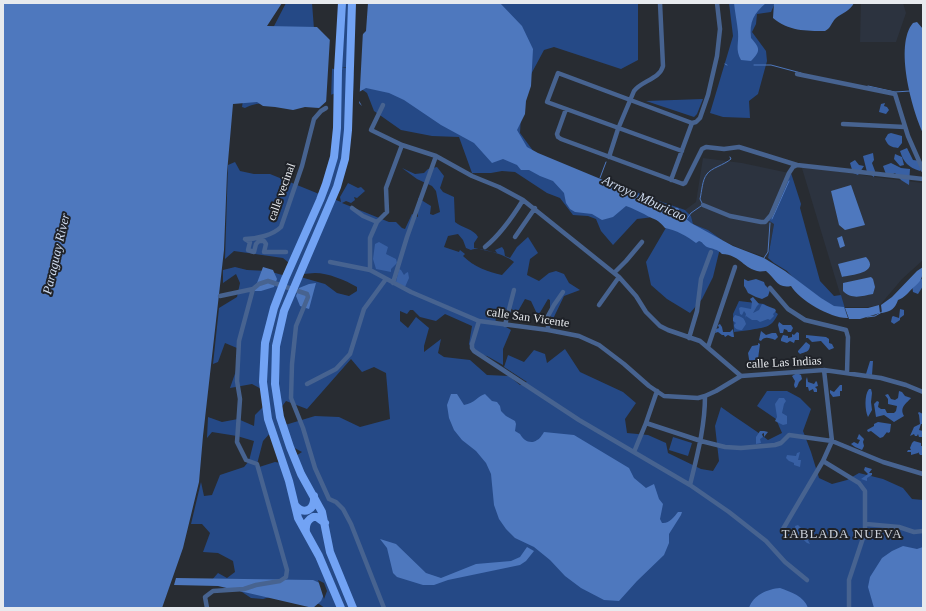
<!DOCTYPE html>
<style>
body{margin:0}
#map{position:relative;width:926px;height:611px;overflow:hidden;background:#282c32;font-family:Georgia,serif}
canvas{display:block}
.frame{position:absolute;inset:0;border:4px solid #e7eaee;pointer-events:none}
</style>
<div id="map">
<canvas width="926" height="611"></canvas>
<div class="frame"></div>
</div>
<script>
const context = document.querySelector('canvas').getContext('2d');
context.lineJoin = 'round';
function fillPath(path, color) { context.fillStyle = color; context.fill(path, 'evenodd'); }
function strokePath(path, color, width, dash) { context.strokeStyle = color; context.lineWidth = width; context.lineCap = dash ? 'butt' : 'round'; context.setLineDash(dash || []); context.stroke(path); }
function drawText(font, color, halo, rows, align = 'center') {
  context.font = font + ' Georgia,serif'; context.lineWidth = 4; context.setLineDash([]); context.textBaseline = 'middle'; context.strokeStyle = halo; context.fillStyle = color; for (const [text, x, y, turn = 0] of rows) {
    context.save(); context.translate(x, y); context.rotate((+turn || 0) * Math.PI / 180); context.textAlign = isNaN(turn) ? turn : align; if (halo) context.strokeText(text, 0, 0); context.fillText(text, 0, 0); context.restore();
  }
}
fillPath(new Path2D(`
 M861,3H903L906,13L896,42H860Z
 M703,158L742,163L789,173L774,224L768,258L739,248L722,240L708,230L693,224L691,216L685,210L696,202Z
 M801,165L874,177L923,183V260L902,279L880,305L868,307H844Z`), '#2c333f');
fillPath(new Path2D(`
 M286,3H312L314,29L330,68L341,71V67L348,68V73L360,75L523,79L520,133L534,152L613,185L630,189L645,196L685,210L691,216L693,224L708,230L722,240L713,277L702,299L690,313L667,299L651,285L646,262L667,226L654,217L637,219L613,245L601,231L596,219L588,216L573,215L560,198L547,193L515,172L502,171L491,173H472L459,137L432,136L401,130L374,111L367,93L360,88L350,92L343,156L331,198L341,202L340,197L348,183L358,188L361,187L365,191L357,198L354,197L355,200L351,203L346,201L342,203L389,222H396L402,228L405,229L412,214L418,217V198L431,206L430,214L433,215L440,212L436,191L432,186L417,179L402,168L415,174L424,173L428,169L437,167L444,176L440,188L443,192L454,197L455,222C462,228 474,229 478,237L474,243V248L497,253L495,250L502,247L504,250L505,256L510,258L517,247L528,237L538,253L530,259L527,275L539,281L549,273L556,271L564,274L569,283L580,290L564,296L553,319L550,315V300L548,299L538,316L531,301L525,299L517,313L509,307L495,320L511,330L503,349V365L487,356L475,354L469,344L472,326L445,314L436,321L420,317L413,310H410L407,314L400,311V321L408,328L416,317L429,328L424,346V352L441,339L438,353L444,357L470,360L487,375L509,376L520,385L527,382L504,367L508,355L524,362L534,350L545,354L547,363L565,349L580,372L623,392L636,403L625,419L627,433L648,435L666,443L668,453L701,469L713,471L719,461L715,426L721,407C737,419 753,428 768,440L782,433L776,419L757,406L767,391L750,330L734,332L733,314L739,301L764,304L778,314C771,329 764,327 750,330L767,391H787L800,398L811,409L803,431L811,452L819,478L832,484L847,480L859,473L883,479L903,488L912,499L923,500V608H325L319,604L296,603L277,595L263,599L251,598L242,592L227,586L211,581L218,573L227,578L235,572L233,561L218,553L203,552L210,533L202,524H191L201,482L204,496L212,495L220,475L244,467L249,461L254,441L237,436L212,432L207,438L208,417L222,422L238,419L254,426L255,415L263,407L267,392L252,384L230,388L238,365L237,348L225,343L218,362L213,364L219,308L237,297L240,283L236,274L223,283V270L235,267L247,270L268,271L286,276L294,267L283,258L234,251L225,259L228,165L235,162L240,171L254,174H270L324,196L328,185L338,92C325,98 297,104 282,105C266,105 261,100 245,108L242,107L246,80ZM458,234L463,240L466,248L471,250C479,246 508,256 514,262L502,275C488,272 474,267 463,256L465,254L460,250L459,252L444,247L448,236ZM315,273C328,273 345,280 357,287V291L349,296L337,293L325,284L297,276L303,274ZM351,359L362,372L374,367L386,373L390,419L360,427L339,417L315,416L285,425L277,413L286,401L307,409ZM272,431L287,464L275,462L256,468L263,441ZM287,444L302,452L294,457Z
 M343,3H350L348,67H341Z
 M423,3H638V60L621,69L554,47L544,50L529,78Z
 M729,3H775L771,12L757,14L756,24L752,32L766,51L767,61L758,94L749,101L750,118L723,117L710,113L733,36Z
 M703,99L697,114L694,117L646,101Z
 M789,173H791L801,204L800,208L820,281L834,296L841,295L846,312L840,311L800,285L787,271L774,263L768,258L774,224L768,220Z
 M673,437L692,443L688,456L669,450Z`), '#254986');
fillPath(new Path2D(`
 M885,103L884,106L887,107L889,110L886,114L879,112L881,104Z
 M891,133L902,136V143L898,148C891,147 888,146 885,139L888,134Z
 M907,148L913,160L921,161L923,167L920,171C908,167 904,163 900,151Z
 M873,153L874,160L872,163L875,171L874,177L867,172L863,156Z
 M895,154L902,157L904,165L900,166L894,159Z
 M855,160L859,165L864,166L858,175L853,173L850,163Z
 M891,163L901,168L910,169L909,185L901,180L895,173L887,177L883,166Z
 M379,242L388,247L386,254L396,259L397,263L391,269V272L376,269L373,259L375,244Z
 M399,269L401,270L404,275L406,273L408,272L409,278L405,287L396,282Z
 M923,278V286L918,294L913,292L912,285Z
 M744,279L748,281L756,279L764,282L765,285L770,290L768,296L762,299L756,297L748,293L746,289L744,286Z
 M753,297L759,304L757,306L753,313L759,310L762,304L775,309L776,311L773,314L774,316L770,320L768,319L760,322L757,320H752L746,316L745,318L746,314L744,311L742,315L740,314L739,308L741,307L751,309L752,302L750,299Z
 M900,309L904,310V315L900,318V320L894,324L891,322L892,317L893,316L899,318Z
 M735,315C742,317 744,317 746,324L742,330C738,330 734,329 734,325L736,323L733,321V318Z
 M779,322L783,325H791L793,328L791,332H788L787,330L784,329L783,333H780L778,325Z
 M720,324L722,327L723,332H730L733,329L734,337H732L728,335L725,337L724,335H722L718,332L715,333L716,329L719,328L718,325Z
 M761,331L766,335L772,333H776L778,337L775,340C770,338 764,336 761,341L759,340Z
 M797,332L799,333V340H795L794,343L790,341L787,343L781,341V339L783,335L788,336V338L792,337V334L794,335Z
 M806,335L826,337L829,339V343L832,344L834,348L829,350L821,341L812,342L808,338H806Z
 M806,342L810,345C810,352 805,352 800,354L798,352V351Z
 M758,343L760,344L758,359L753,365H750L748,353L752,346L758,345Z
 M870,361H873L872,375L866,374Z
 M797,373L801,375L802,379L799,382L797,387L795,388L794,385L795,381L792,376Z
 M807,377L808,382L814,384L816,381L817,382L818,386L815,387L817,389V392H814L813,389L809,391L808,387H806V380Z
 M840,385H842V391H840V396L833,397L830,393V390L834,392Z
 M869,389H871L872,393L871,402L872,410L868,417C865,411 864,395 869,389Z
 M899,391L902,392L905,396L911,398C907,403 899,407 904,416L894,422L884,415L876,417L874,404L877,401L879,402L878,407L881,409H885L887,413H894L896,411L897,406L888,404V399L885,395L888,394L891,399L895,400L898,398Z
 M779,398H784L786,401L784,404L782,413L787,416V424L783,425L775,421L777,417L775,404Z
 M919,412L923,414V424H921L919,430L923,431V437H919L918,434L917,436H915L914,434L910,436L914,427L920,424L919,415L918,413Z
 M878,422L891,424L890,432L888,433L887,432L883,437L880,438L871,431L868,432L867,430L874,426V424Z
 M760,431H764L768,432L764,437V433L762,434L763,437L760,439L761,443L756,444V437Z
 M859,434L864,439L863,442L864,446L862,450L855,447L851,444L854,442L858,444L860,440L857,439Z
 M914,441L921,443V446H923V455H920L918,452V453L911,455V452H907L908,450H911L910,448L912,443Z
 M800,452L798,460H801L800,467L794,465V463L789,461L786,458L787,455L796,456L797,453Z
 M865,467L872,469L869,473H872V475L867,478V481L861,479L868,474L864,470Z
 M798,525L802,529L810,544L807,543L796,533L795,526Z`), '#3860a4');
fillPath(new Path2D(`
 M3,3H282L267,26L317,27L331,41L329,99L319,108L305,107L293,110L275,107L263,106L257,102L233,104L227,173L224,250L203,436L199,482L183,548L162,608H3Z
 M368,3H500L522,26L533,49L531,86L526,101L525,114L517,130L527,147L538,153L668,207L678,208L685,218L691,223L733,246L764,258L785,271L821,298L834,306L844,307L848,318C832,319 799,300 791,286C777,289 775,278 766,271C763,271 760,272 757,271C741,266 740,255 722,254C717,249 713,249 707,247C703,245 703,242 699,241L696,243C687,236 676,230 665,228C657,218 654,220 644,214C637,211 633,208 626,206L613,217L602,220L592,214L575,212L570,209L566,203L564,193L553,181L540,176L529,170H521L517,165L503,159L492,163L474,143L441,125L404,100L389,93L366,88L359,92L358,99L362,106L355,99L356,41L366,31Z
 M734,3H766C754,13 749,22 751,38C760,48 761,51 751,61L741,60C735,49 739,44 738,32C737,22 735,13 734,3Z
 M774,3H854C850,11 842,13 836,18C831,23 831,28 825,31C806,31 788,31 773,18Z
 M917,22L923,29V133C912,110 894,45 913,23Z
 M851,185L865,225L845,230L839,225L831,191Z
 M842,236L845,246L840,248L837,238Z
 M866,257C881,273 850,275 842,277L838,264Z
 M263,267L273,270L277,279L274,287L261,291H254Z
 M923,267C923,283 918,282 909,292C905,296 903,298 898,300C895,309 891,311 882,313L881,305L892,297L917,271Z
 M871,277L873,279L875,287L873,294C862,296 852,300 843,291V283Z
 M316,283L309,309L300,306L296,296L299,288L309,284Z
 M879,305L880,313L860,319H849L845,308H868Z
 M451,394H457L464,405C475,403 478,396 485,394L492,401L497,402L500,406L501,411L506,416L515,421L516,424L515,431L520,434C523,440 531,445 537,440C540,439 542,435 544,432L574,435L629,468L634,478L646,488L654,484L659,499L663,504L660,519L662,523C669,524 674,517 678,512H682L681,515L669,534V543L664,555L637,581L619,601L604,600L581,588L565,576L550,560L534,547L515,538L506,529L499,519L494,505L491,474L486,463L476,451L462,440L454,430L449,418L447,405Z
 M380,539L396,544L426,573L441,578L476,564L511,561L520,557L527,547L534,551L526,561L520,565L448,580L434,585H423L397,577L393,573L387,548Z
 M903,546L917,549L923,547V608H874L868,587L870,577L882,558L892,551Z
 M176,578L313,580L322,584L325,592L321,601L313,608L218,586L174,585Z
 M780,588C791,592 804,596 808,608H749C753,595 768,589 780,588Z`), '#4e78be');
fillPath(new Path2D(`
 M363,31L359,106L353,100L354,41Z
 M330,37L333,41L331,99L326,104Z
 M318,580L324,583L327,591L324,599Z`), '#282c32');
strokePath(new Path2D(`
 M725,64L727,65
 M754,65H771L801,73
 M868,86L895,92L910,91
 M600,178L606,162
 M702,203L700,199C702,191 702,180 707,174C711,168 724,165 731,159L730,157
 M772,219L789,181
 M686,220L691,213L701,206
 M764,258L768,252L770,223
 M867,317L875,316L882,312`), '#4e78be', 1);
strokePath(new Path2D(`
 M797,74L895,94L908,136L923,170
 M383,105L371,130L402,145L436,156L472,176L499,187L523,200L619,277L636,296L646,312L660,326L668,330L700,341L741,376L824,370L881,378L906,385L923,392
 M566,109L557,134L558,137L561,139L683,184L685,183L702,149L706,147L724,149L739,147L797,165
 M843,124L905,127
 M682,151L547,102L558,73L692,123L696,122L700,118L708,95L717,56L720,29L717,3
 M609,157L618,129L634,91C641,81 660,79 663,66L660,3
 M671,180L692,123
 M703,205L730,216L761,222H765L771,215L789,173L793,167L797,165L923,179
 M352,208L363,216L377,222
 M515,237L535,208
 M485,247C501,234 512,218 523,200
 M286,252H264L266,244L264,241H259L256,244L254,252L248,250L250,242L245,239C257,239 273,235 281,227L302,166L314,119L321,111L326,108
 M330,262L370,270L411,292L479,321L548,330L579,336L599,345L624,364L649,386L664,396L698,398L705,396L716,391L741,376
 M370,270V238L377,222L387,212L386,188L402,145
 M614,273L626,261L642,242
 M393,283L407,237L436,156
 M770,288L788,309L805,320L846,330L848,337L847,373
 M220,296L253,289L259,284L268,281L307,294L308,297L296,326L292,364L291,398L303,428L315,468L329,499L336,502L343,509L351,524L384,608
 M599,305L619,277
 M479,321L472,344V348L474,351L579,420L690,485L729,512L766,541L785,562L807,580
 M505,325L514,290
 M548,330V316L554,305L563,292
 M689,338L697,311L701,279L711,252
 M708,347L735,267
 M307,384L336,369L350,354L364,309L386,279
 M646,423L701,441L725,447L741,448L775,445L781,443L789,435L832,441L883,462L923,474
 M634,452L646,423L657,391
 M823,461L859,483L865,491V532L849,580V608
 M690,485C697,456 705,427 705,396
 M866,524L899,527L914,532L923,531
 M783,529L823,461L832,441L824,370
 M207,608L205,597L213,591L244,589L256,585L280,581L286,577L287,570L257,464L246,460L237,442L240,399L237,381L239,341L253,289`), '#476390', 4.5);
strokePath(new Path2D(`
 M352,3L348,130L345,159L337,187L284,311L276,346L275,384L280,417L290,447L301,474L322,512L330,552L353,608
 M295,505C304,516 315,510 314,496
 M306,532C305,525 307,520 313,517H317L325,523
 M341,608L319,556L298,518L289,481L268,419L263,382L265,343L274,308L285,279L320,200L326,184L334,157L337,128L338,71L342,3`), '#72a3f4', 8);
drawText('12px', '#e7eaee', '#1f2228', [
 ["calle vecinal",282,192,-70],
 ["calle San Vicente",528,318,8],
 ["calle Las Indias",784,363,-3]
]);
drawText('italic 13px', '#cdd9ec', '#1f2228', [
 ["Arroyo Mburicao",644,199,25],
 ["Paraguay River",57,254,-77]
]);
context.letterSpacing = '1px';
drawText('13px', '#ced3db', '#1f2228', [
 ["TABLADA NUEVA",842,535]
]);
context.letterSpacing = '0px';
</script>
